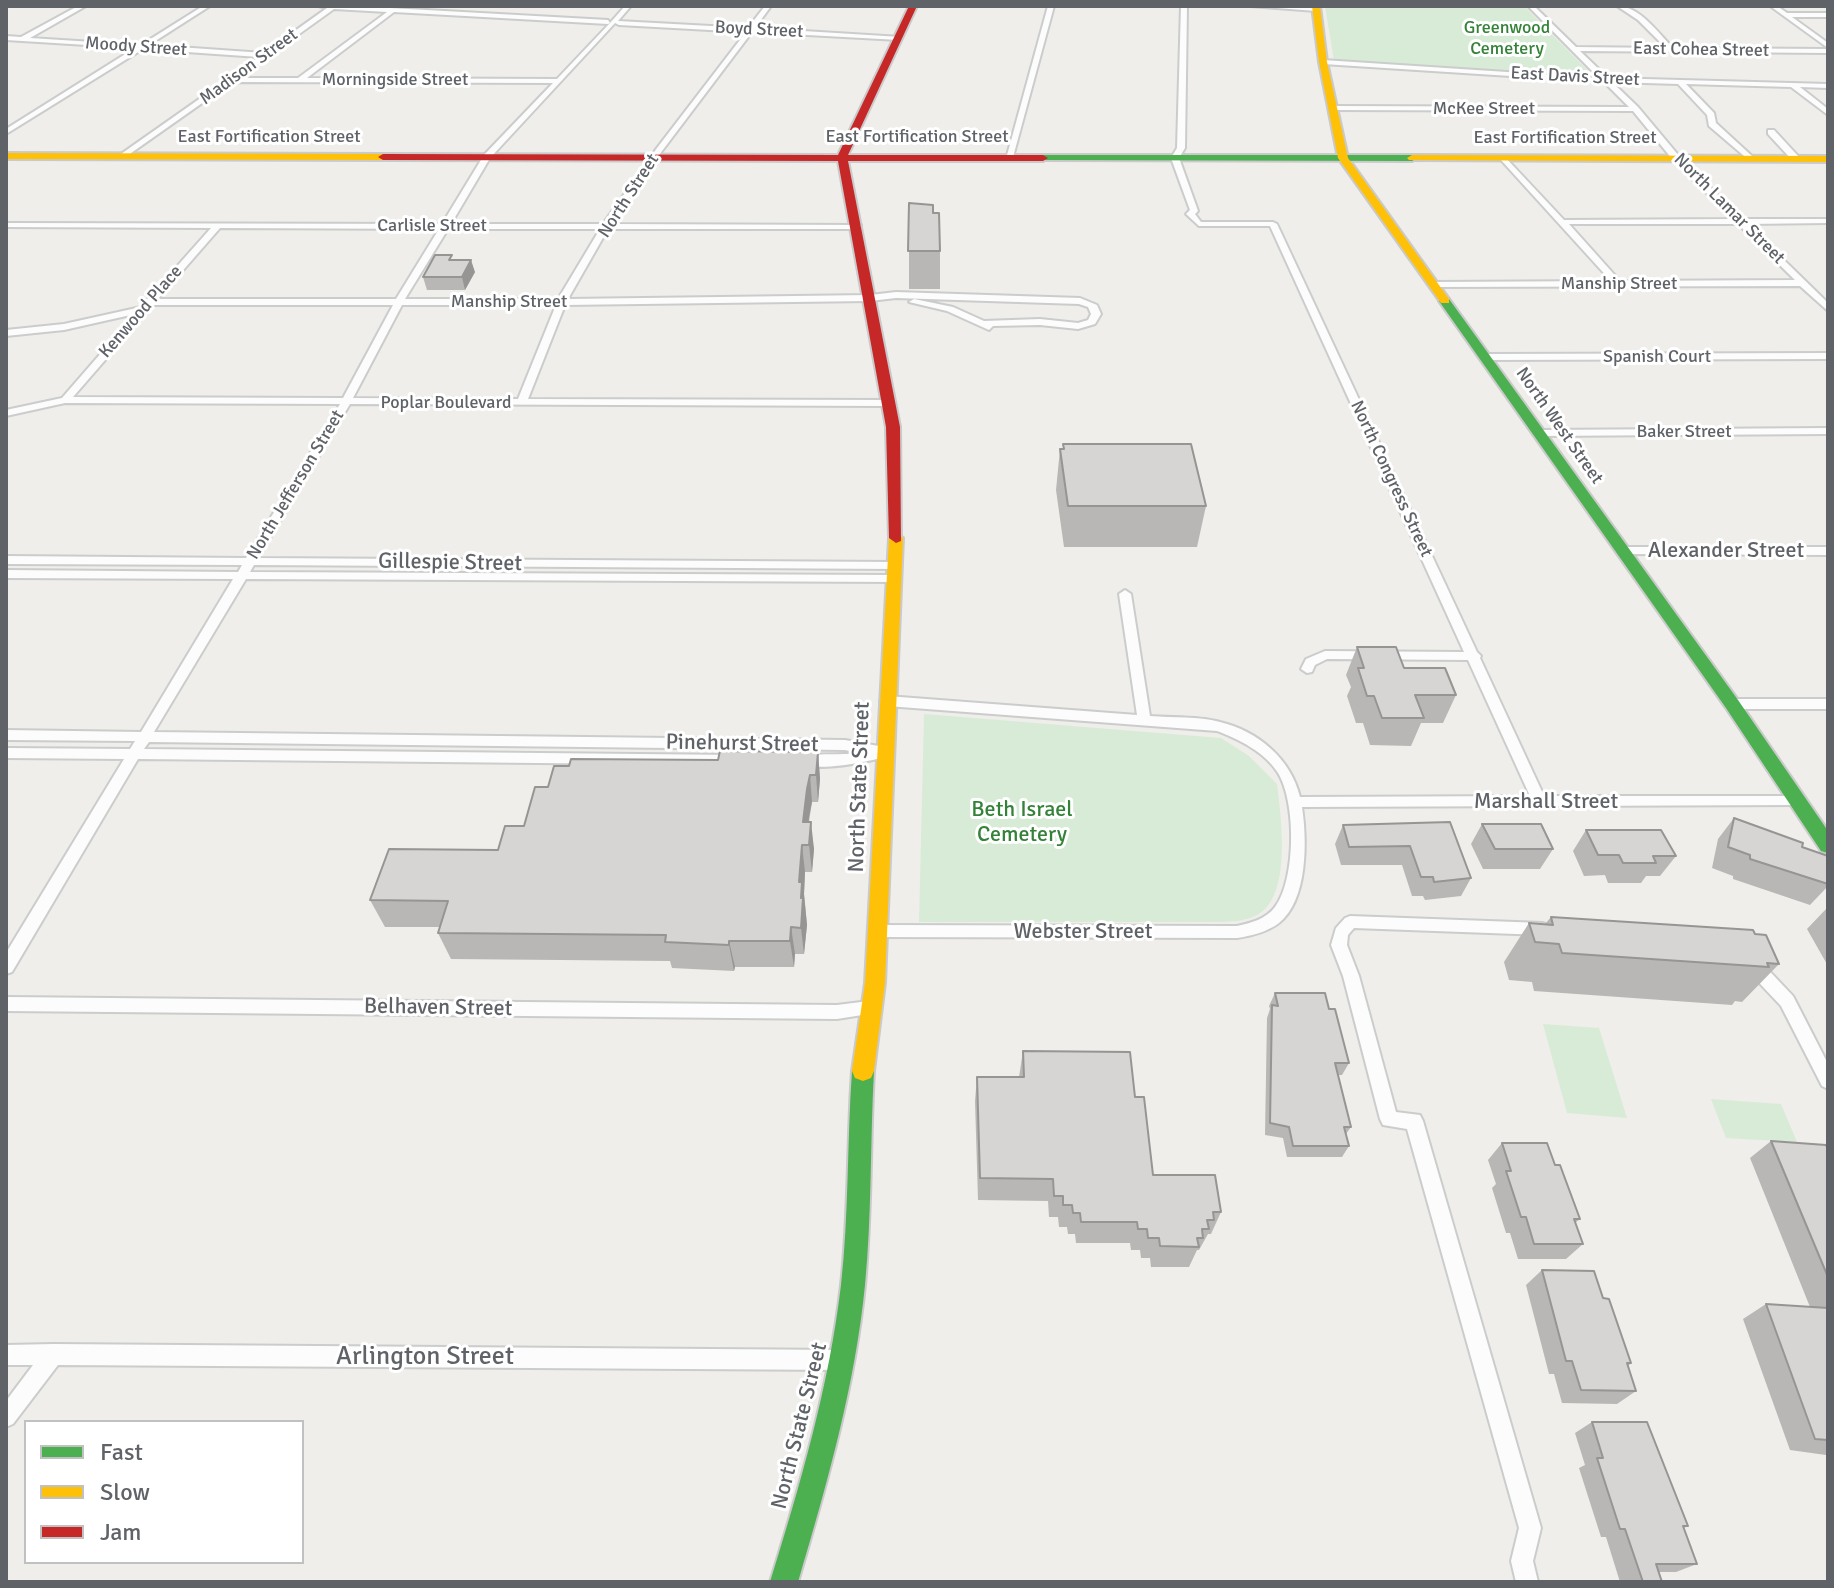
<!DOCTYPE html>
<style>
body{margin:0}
#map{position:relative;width:1834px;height:1588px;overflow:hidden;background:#efeeea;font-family:Signika,sans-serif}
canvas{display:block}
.frame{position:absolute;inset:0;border:8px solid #5f6368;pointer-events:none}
.legend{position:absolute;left:24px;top:1420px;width:280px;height:144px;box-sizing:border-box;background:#fff;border:2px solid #bfc1c3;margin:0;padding:10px 14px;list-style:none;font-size:24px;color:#5f6368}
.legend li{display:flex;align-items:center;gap:16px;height:40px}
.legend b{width:40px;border:2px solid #bfc1c3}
</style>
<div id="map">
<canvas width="1834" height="1588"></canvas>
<div class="frame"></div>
<ul class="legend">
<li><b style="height:10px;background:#4caf50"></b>Fast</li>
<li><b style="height:10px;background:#ffc107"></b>Slow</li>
<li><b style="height:10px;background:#c62828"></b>Jam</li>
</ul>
</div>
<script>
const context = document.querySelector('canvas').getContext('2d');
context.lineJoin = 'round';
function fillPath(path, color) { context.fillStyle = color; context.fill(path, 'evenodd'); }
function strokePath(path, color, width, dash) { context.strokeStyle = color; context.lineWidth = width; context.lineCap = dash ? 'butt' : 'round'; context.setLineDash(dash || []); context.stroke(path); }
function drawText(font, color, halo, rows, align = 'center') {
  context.font = font + ' Signika,sans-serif'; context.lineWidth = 6; context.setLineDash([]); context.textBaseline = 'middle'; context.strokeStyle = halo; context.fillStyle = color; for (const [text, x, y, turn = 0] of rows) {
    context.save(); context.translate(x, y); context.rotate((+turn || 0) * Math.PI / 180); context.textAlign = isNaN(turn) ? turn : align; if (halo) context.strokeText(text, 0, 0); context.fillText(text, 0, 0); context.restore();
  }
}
fillPath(new Path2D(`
 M1325,6H1524L1594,77L1334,61Z
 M924,714L1221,738L1249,756L1277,784C1281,817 1292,893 1259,914C1248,921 1235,921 1223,922H919Z
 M1543,1024L1599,1028L1627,1118L1567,1113Z
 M1711,1099L1781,1104L1797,1142L1726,1138Z`), '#d8ebd6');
const street = new Path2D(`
 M78,6H86L30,38L141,45L203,6H210L149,45L264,53L327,8L318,6H354L608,20L610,23L625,6H631L618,21L748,28L765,6H771L755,28L901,37L899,40L752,32L662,151L611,224L858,225H861V229H608L568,299L870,295L896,292L1080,298L1097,305L1101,314L1095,324L1078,329L1040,325L993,326L989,330L947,311L909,302L914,299L953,307L984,321L1040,319L1078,323L1088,320L1091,314L1088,307L1079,304L896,298L870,301L565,305L528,399L888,400L893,403L888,406L350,404L258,558L894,562L898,563V569L254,565L250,572L893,575L897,576V582L246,579L154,732L845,740L890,748L892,752L890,756C870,761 810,775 795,760C805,751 843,756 859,753L845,750L149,742L144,749L737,755L744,760L737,765L138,759L12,972L6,974V953L124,759L6,758V748L130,749L135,741L6,740V730L141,732L233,579L6,578V570L238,572L242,565L6,564V556L246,558L340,404L65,403L6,416V410L62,398L135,314L64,330L6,336V330L64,324L141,307L145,300L148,299L211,228L6,227V223L442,224L484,155L553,83L232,82L124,158H121V154L259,57L143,49L6,134V129L135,48L6,40V36L21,37ZM334,9L387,12L298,78H238ZM394,12L608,24L610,23L557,79L307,78ZM615,23L619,25L746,32L657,148L603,224H451L490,158ZM220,228L439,229L396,299H158ZM448,229H600L558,299H405ZM153,305H393L343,398L73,397ZM402,305H556L518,399L353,398Z
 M1048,6H1054L1013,157L1006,159Z
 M1181,6H1187L1185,148L1179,158L1198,211L1195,214L1201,222H1273L1277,224L1477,652L1481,656L1480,658L1544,796H1797L1802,797L1804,801L1802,805L1302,807C1307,840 1308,900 1279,923C1267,932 1251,936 1237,938L878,937L873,936L870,931L873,926L878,925L1237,926C1251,923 1266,919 1275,907C1296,879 1296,802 1278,773C1265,752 1238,739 1217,731L887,706L880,701L887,696L1137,715L1119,594L1125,590L1131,594L1150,716C1173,718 1198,716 1220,722C1258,731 1291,759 1300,797L1530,796L1468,660L1327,659L1315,665L1312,672L1307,673L1301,669L1306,659L1325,651L1464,652L1270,226H1199L1186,214L1190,210L1171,158L1177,148Z
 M1250,6H1292L1319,9L1316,11Z
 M1528,6H1534L1576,47L1666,48L1638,20L1617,6C1640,6 1658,33 1673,48L1828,49V53L1580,51L1608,78L1828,84V88L1800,87L1828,109V115L1791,87L1686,84L1714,113L1716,123L1753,157L1754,159L1750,161L1709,126L1707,115L1678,84L1612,82L1638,107L1679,156L1742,219H1828V223L1747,224L1828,303V311L1800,286L1431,287V283L1434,282L1611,281L1501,160V156H1504L1564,220L1733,219L1673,160L1633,111L1333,110L1329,108L1333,106L1629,107L1604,82L1323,64L1320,62L1323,60L1599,78ZM1569,224H1738L1795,280L1620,281Z
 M1770,6H1777L1787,13H1828V17H1792L1828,43V48Z
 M1768,130H1774L1799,157V161H1793L1768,134Z
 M1828,353V359L1486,360L1481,357L1486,354Z
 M1828,428V434L1540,436L1535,433L1540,430Z
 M1624,547H1828V555L1620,554V548Z
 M1732,699H1828V709H1732L1725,704Z
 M1350,916L1543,923L1548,925L1551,929L1548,933L1543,935L1354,928L1348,935L1347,945L1359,976L1396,1112L1420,1115L1423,1121L1541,1528L1533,1561L1538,1582H1516L1511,1561L1519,1528L1407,1129L1383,1125L1380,1119L1343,976L1331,945L1336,928L1345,918Z
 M1753,958L1759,960L1793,996L1828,1064V1089L1822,1086L1781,1006L1747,970L1745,965L1747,960Z
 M6,997L837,1005L869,1001L875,1003L877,1008L875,1013L837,1019L6,1011Z
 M54,1344L843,1350L850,1353L853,1360L850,1367L843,1370L58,1365L13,1424L6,1427V1401L33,1365H6V1345Z`);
const fast = new Path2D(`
 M1043,155H1412L1417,158L1412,161L1040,160L1038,158Z
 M1441,299H1449L1738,700L1828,831V853L1821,851L1726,708L1439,301Z
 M863,1061L871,1064L874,1071C870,1142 872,1214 865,1285C855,1386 827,1484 798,1582H770C800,1485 829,1387 841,1285C849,1214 847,1142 852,1071L855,1064Z`);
const slow = new Path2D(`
 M1312,6H1320L1327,62L1348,158L1449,299V303H1441L1338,158L1319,62Z
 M6,153L383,154L388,157L383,160L6,159Z
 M1412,155L1828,156V162L1409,160L1407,158Z
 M896,533L903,538L885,983L874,1071L871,1078L863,1081L855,1078L852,1071L865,983L889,538Z`);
const jam = new Path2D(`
 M909,6H917L848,155H1043L1048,158L1043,161H848L900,427L901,541L896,543L889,538L886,427L838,161L383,160L378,157L383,154L838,155Z`);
strokePath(street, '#cbcccc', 4);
strokePath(fast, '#cacacb', 4);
strokePath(slow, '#cacacb', 4);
strokePath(jam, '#cacacb', 4);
fillPath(street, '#fdfcfc');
fillPath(fast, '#4caf50');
fillPath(slow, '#ffc107');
fillPath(jam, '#c62828');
fillPath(new Path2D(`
 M909,203L933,213L940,251V289H909Z
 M453,260L475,272L465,290H427L423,277Z
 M1063,444L1206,506L1197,547H1064L1056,490L1060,449H1063Z
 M1357,647L1404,668L1456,695L1443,723H1421L1411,746L1370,745L1363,723H1356L1347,696L1351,687L1346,675Z
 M818,752L820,779L818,802H812L809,822L814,849L812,872H805L804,894L807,925L804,954H795L794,967H735L734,971L672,968L670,961L451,959L438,933L440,927H385L370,900L498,850L524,826L548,787L718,760Z
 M1734,818L1802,847L1828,856V886L1810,905L1733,879V876L1712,868L1718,839Z
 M1450,822L1471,878L1461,896L1425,900L1423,896H1412L1402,865H1341L1335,844L1343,825Z
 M1482,824L1553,849L1540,869H1483L1471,844Z
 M1586,830L1676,856L1660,876H1646L1641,883H1608L1605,875L1584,876L1573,851Z
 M1826,909H1828V966L1807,929Z
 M1551,917L1755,934L1779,964L1742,1002L1735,1001L1732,1005L1534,991L1532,982L1509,980L1504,962L1529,923L1545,924Z
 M1275,993L1329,1009L1349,1063L1342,1075H1338L1351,1127L1346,1134L1349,1146L1342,1157H1287L1283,1138L1265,1135L1267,1018L1270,1009L1269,1006Z
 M1023,1051L1135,1097L1153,1175L1221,1212L1211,1234H1208L1199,1250H1197L1189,1267H1151L1150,1258H1141L1140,1250H1131L1130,1243H1076L1075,1234H1068L1067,1227H1059L1058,1217H1049L1048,1201L978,1200L975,1101L977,1077H1019Z
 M1771,1141L1828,1149V1454L1826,1455L1790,1450L1743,1319L1766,1304L1810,1307L1750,1158Z
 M1502,1143L1555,1165L1580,1219L1575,1223L1583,1244L1566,1259H1518L1510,1233H1506L1492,1188L1496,1184L1488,1160Z
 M1542,1270L1603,1298L1631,1363L1628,1366L1636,1391L1617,1404L1562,1403L1554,1374H1549L1526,1285Z
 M1592,1422L1688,1526L1684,1528L1697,1564L1676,1572H1659L1662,1582H1620L1606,1537H1601L1579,1468L1585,1465L1575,1433Z`), '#b8b7b5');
fillPath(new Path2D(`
 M471,260L475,272L465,290L462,277Z
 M818,752L820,779L818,802L816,775Z
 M810,775L812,802L809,817L807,845L803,822L807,789Z
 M811,822L814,849L812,872L809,845Z
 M802,845L805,872L804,894L807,925L804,954L801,928L799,882Z
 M791,927L795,954L794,967L790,941Z
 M729,941L735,967L734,971L729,945Z`), '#969594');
const building = new Path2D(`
 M909,203L933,205V213H939L940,251H908Z
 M435,255H452L449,260H471L462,277H423Z
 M1063,444H1191L1206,506H1068L1060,449H1064Z
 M1357,647H1396L1404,668H1445L1456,695H1415L1424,718H1382L1374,696H1367L1358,668H1364Z
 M720,751L818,752L816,775H810L807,789L803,822H811L809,845H802L799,882H802L801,898H803L801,928L791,927L790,941H729V945L665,942L666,935L438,933L448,901L370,900L389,849L498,850L505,826H524L535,787H548L554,766H569L571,759L718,760Z
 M1734,818L1803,843L1802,847L1828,856V884L1750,859V855L1728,847Z
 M1450,822L1471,878L1434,882L1433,877H1421L1410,846L1349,847L1343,825Z
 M1482,824H1541L1553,849H1495Z
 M1586,830H1661L1676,856H1653L1656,863H1623L1619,855H1598Z
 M1551,917L1753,930L1755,934L1766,935L1779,964L1767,963L1769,967L1562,953L1559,944L1535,942L1529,923L1553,925Z
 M1275,993H1325L1329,1009H1335L1349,1063H1335L1351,1127H1344L1349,1146H1293L1289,1127L1270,1123L1272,1005L1278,1006Z
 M1023,1051L1130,1052L1135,1097H1144L1153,1175H1215L1221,1212H1213L1214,1220H1207L1209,1229H1202L1203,1238H1197L1199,1247L1160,1246L1159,1238H1148L1147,1229H1138L1137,1222H1081L1080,1213H1073L1072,1205H1063V1196H1054L1053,1179L980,1178L977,1077H1024Z
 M1771,1141L1826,1145L1828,1149V1277Z
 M1502,1143H1547L1555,1165H1560L1580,1219H1574L1583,1244H1534L1526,1217H1521L1506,1171H1511Z
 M1542,1270L1594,1271L1603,1298L1609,1299L1631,1363H1627L1636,1391L1581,1390L1572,1361H1566Z
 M1766,1304L1828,1308V1440L1815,1439Z
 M1592,1422H1647L1688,1526H1683L1697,1564H1656L1662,1582H1643L1625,1529H1620L1597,1458H1603Z`);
fillPath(building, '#d6d5d3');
strokePath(building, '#969594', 2);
drawText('18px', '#348238', '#fff', [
 ["Greenwood",1507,28],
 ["Cemetery",1507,49]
]);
drawText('18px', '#5f6368', '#fff', [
 ["Boyd Street",759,30,3],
 ["Moody Street",136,47,4],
 ["East Cohea Street",1701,50,1],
 ["Madison Street",249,67,-36],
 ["East Davis Street",1575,77,3],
 ["Morningside Street",395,80],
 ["McKee Street",1484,109],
 ["East Fortification Street",269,137],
 ["East Fortification Street",917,137],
 ["East Fortification Street",1565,138],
 ["North Street",629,196,-57],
 ["North Lamar Street",1729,209,45],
 ["Carlisle Street",432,226],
 ["Manship Street",1619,284],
 ["Manship Street",509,302],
 ["Kenwood Place",141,312,-49],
 ["Spanish Court",1657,357],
 ["Poplar Boulevard",446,403],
 ["North West Street",1559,426,55],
 ["Baker Street",1684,432],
 ["North Congress Street",1391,479,65],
 ["North Jefferson Street",296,485,-59]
]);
drawText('22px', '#5f6368', '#fff', [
 ["Alexander Street",1726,551],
 ["Gillespie Street",450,563,1],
 ["Pinehurst Street",742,744,1],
 ["North State Street",860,787,-88],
 ["Marshall Street",1546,802],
 ["Webster Street",1083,932],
 ["Belhaven Street",438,1008,1],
 ["North State Street",800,1426,-76]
]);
drawText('22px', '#348238', '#fff', [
 ["Beth Israel",1022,810],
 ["Cemetery",1022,835]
]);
drawText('26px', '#5f6368', '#fff', [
 ["Arlington Street",425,1357]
]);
</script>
